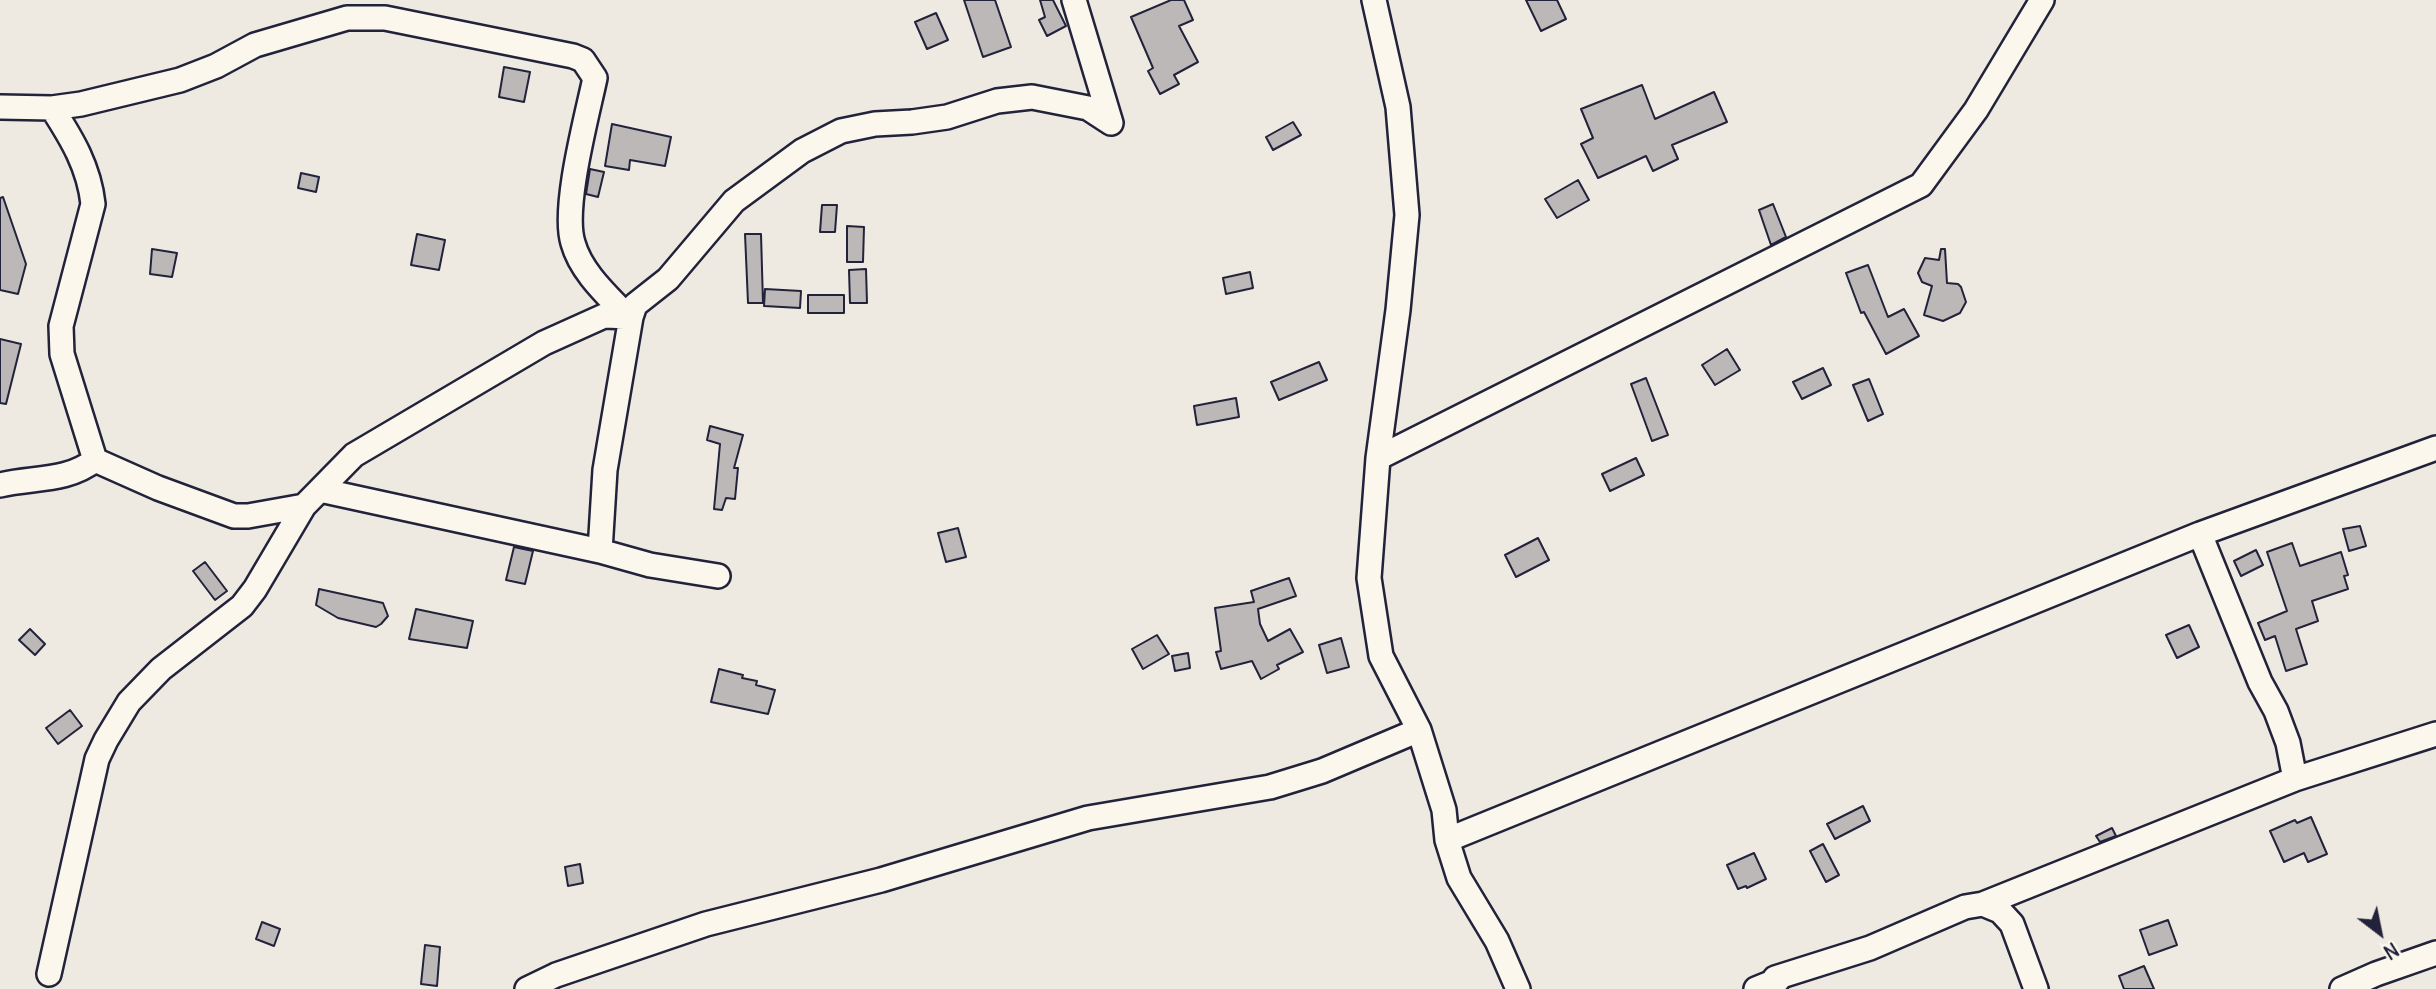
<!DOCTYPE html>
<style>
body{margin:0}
#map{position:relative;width:2436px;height:989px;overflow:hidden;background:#eeeae2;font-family:Delius,sans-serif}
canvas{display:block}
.north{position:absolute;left:2345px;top:898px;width:70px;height:70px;-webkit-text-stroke:5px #fbf7ec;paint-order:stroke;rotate:148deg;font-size:19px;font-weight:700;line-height:28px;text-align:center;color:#22223b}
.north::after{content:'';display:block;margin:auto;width:24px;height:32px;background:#22223b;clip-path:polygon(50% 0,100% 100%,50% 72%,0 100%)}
</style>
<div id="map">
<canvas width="2436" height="989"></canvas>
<div class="north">N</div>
</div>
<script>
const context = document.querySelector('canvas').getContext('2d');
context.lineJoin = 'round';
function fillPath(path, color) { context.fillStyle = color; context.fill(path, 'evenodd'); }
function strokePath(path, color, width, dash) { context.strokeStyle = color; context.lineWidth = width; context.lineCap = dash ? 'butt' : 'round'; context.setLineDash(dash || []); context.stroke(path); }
const building = new Path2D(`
 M964,0H995L1011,47L983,57Z
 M1040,0H1053L1066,26L1047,36L1039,20L1045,17Z
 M1171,0H1184L1193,20L1179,26L1198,62L1174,75L1179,84L1160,94L1148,71L1153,68L1131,17Z
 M1526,0H1557L1566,19L1541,31Z
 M936,13L948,40L927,49L915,22Z
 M504,67L530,72L524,102L499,97Z
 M1642,85L1655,119L1714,92L1727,122L1672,145L1678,159L1653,171L1646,156L1598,178L1581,144L1593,138L1581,109Z
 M1293,122L1301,135L1273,150L1266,137Z
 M612,124L671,137L665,166L630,160L629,170L605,166Z
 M590,169L604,172L598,197L586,194Z
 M301,173L319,177L316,192L298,188Z
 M1578,180L1589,200L1557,218L1545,199Z
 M3,197L26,264L18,294L0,290V198Z
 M1773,204L1786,237L1771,245L1759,210Z
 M822,205H837L835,232H820Z
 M847,226L864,227L863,262H847Z
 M417,234L445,240L439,270L411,265Z
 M745,234H761L763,303H748Z
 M152,249L177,253L172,277L150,274Z
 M1941,249H1945L1947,283L1958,284L1961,287L1966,302L1960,313L1943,321L1924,315L1932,286L1922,282L1918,273L1925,258L1939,260Z
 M1868,265L1888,317L1904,309L1919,336L1886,354L1864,312L1861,313L1846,273Z
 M866,269L867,303H850L849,270Z
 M1250,272L1253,288L1226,294L1223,278Z
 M765,289L801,291L800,308L764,306Z
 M808,295H844V313H808Z
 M0,339L21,344L6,404L0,403Z
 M1727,349L1740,370L1715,385L1702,365Z
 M1319,362L1327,380L1279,400L1271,382Z
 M1823,368L1831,385L1802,399L1793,382Z
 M1646,378L1668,435L1652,441L1631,384Z
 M1869,379L1883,414L1868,421L1853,385Z
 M1236,398L1239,417L1197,425L1194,406Z
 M710,426L743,435L734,468H738L735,499L726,498L722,510L714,509L720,444L707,440Z
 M1636,458L1644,475L1610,491L1602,474Z
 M2360,526L2366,546L2349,551L2343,529Z
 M958,528L966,557L946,562L938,533Z
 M1538,538L1549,560L1516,577L1505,555Z
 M2292,543L2300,566L2341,552L2348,575L2344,576L2348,589L2312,601L2318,621L2296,629L2307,664L2286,671L2275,636L2265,640L2258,623L2287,611L2267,552Z
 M514,547L533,551L525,584L506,580Z
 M2256,550L2263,565L2241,576L2234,561Z
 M205,562L227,591L215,600L193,571Z
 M1289,578L1296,596L1258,609L1260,624L1268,641L1290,629L1303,652L1277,665L1279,669L1261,679L1252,661L1221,669L1216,652L1221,651L1215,608L1254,602L1251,591Z
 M319,589L383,603L388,616L381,624L376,627L338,618L316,605Z
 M416,609L473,621L467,648L409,639Z
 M2189,625L2199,647L2177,658L2166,635Z
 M30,629L45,644L35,655L19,640Z
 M1157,635L1169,654L1143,669L1132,649Z
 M1341,638L1349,667L1327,673L1319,645Z
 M1188,653L1190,668L1175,671L1172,656Z
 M719,669L743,675L742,678L757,681L756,685L775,690L768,714L711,702Z
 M70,710L82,726L58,744L46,728Z
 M1863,806L1870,821L1835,839L1827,824Z
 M2311,817L2327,854L2308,862L2304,853L2284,862L2270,831L2295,820L2297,823Z
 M2112,828L2116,836L2100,842L2096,836Z
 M1823,844L1839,875L1826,882L1810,851Z
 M1754,853L1766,879L1747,888L1746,886L1738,889L1727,865Z
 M580,864L583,883L568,886L565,867Z
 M2168,920L2177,945L2149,955L2140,930Z
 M262,922L280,929L274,946L256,939Z
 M425,945L440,947L437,986L421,984Z
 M2144,966L2154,989H2124L2119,976Z`);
fillPath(building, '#bcb8b8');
strokePath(building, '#22223b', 2);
const minor = new Path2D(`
 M1074,0L1111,123
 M1374,0L1398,107L1407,215L1398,310L1378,458L1369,578L1381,656L1419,730L1444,810L1447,840L1459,878L1497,941L1518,989
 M0,107L52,108L81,104L180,80L216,66L255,45L347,18H385L573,56L583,60L595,78C587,116 562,208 573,243C581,272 607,295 627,316
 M52,108C72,139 89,167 93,204L61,326L62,354L95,460L158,488L234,516H248L304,506
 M1378,458L1921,185L1976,110L2042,0
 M0,485C33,477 67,482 95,460
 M320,490L600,551L650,565L718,576
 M2200,534L2260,682L2276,711L2288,743L2295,779L2436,734
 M600,551L605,470L631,317L635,305L668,279L734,201L802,151L841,131L875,124L912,122L947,117L997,101L1032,97L1088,108L1111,123
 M1447,840L2200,534L2436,448
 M1983,904L2295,779
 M49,974L97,759L106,740L129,702L161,669L242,606L255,589L304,506L354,455L544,343L604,316L631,317
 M527,989L556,975L706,924L881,880L1088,818L1270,787L1322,771L1419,730
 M1756,989L1778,980L1775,978L1870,948L1965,907L1983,904L2000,911L2012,924L2036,989
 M2342,989L2376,974L2436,953`);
strokePath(minor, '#22223b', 28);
strokePath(minor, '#fbf7ec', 23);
</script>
